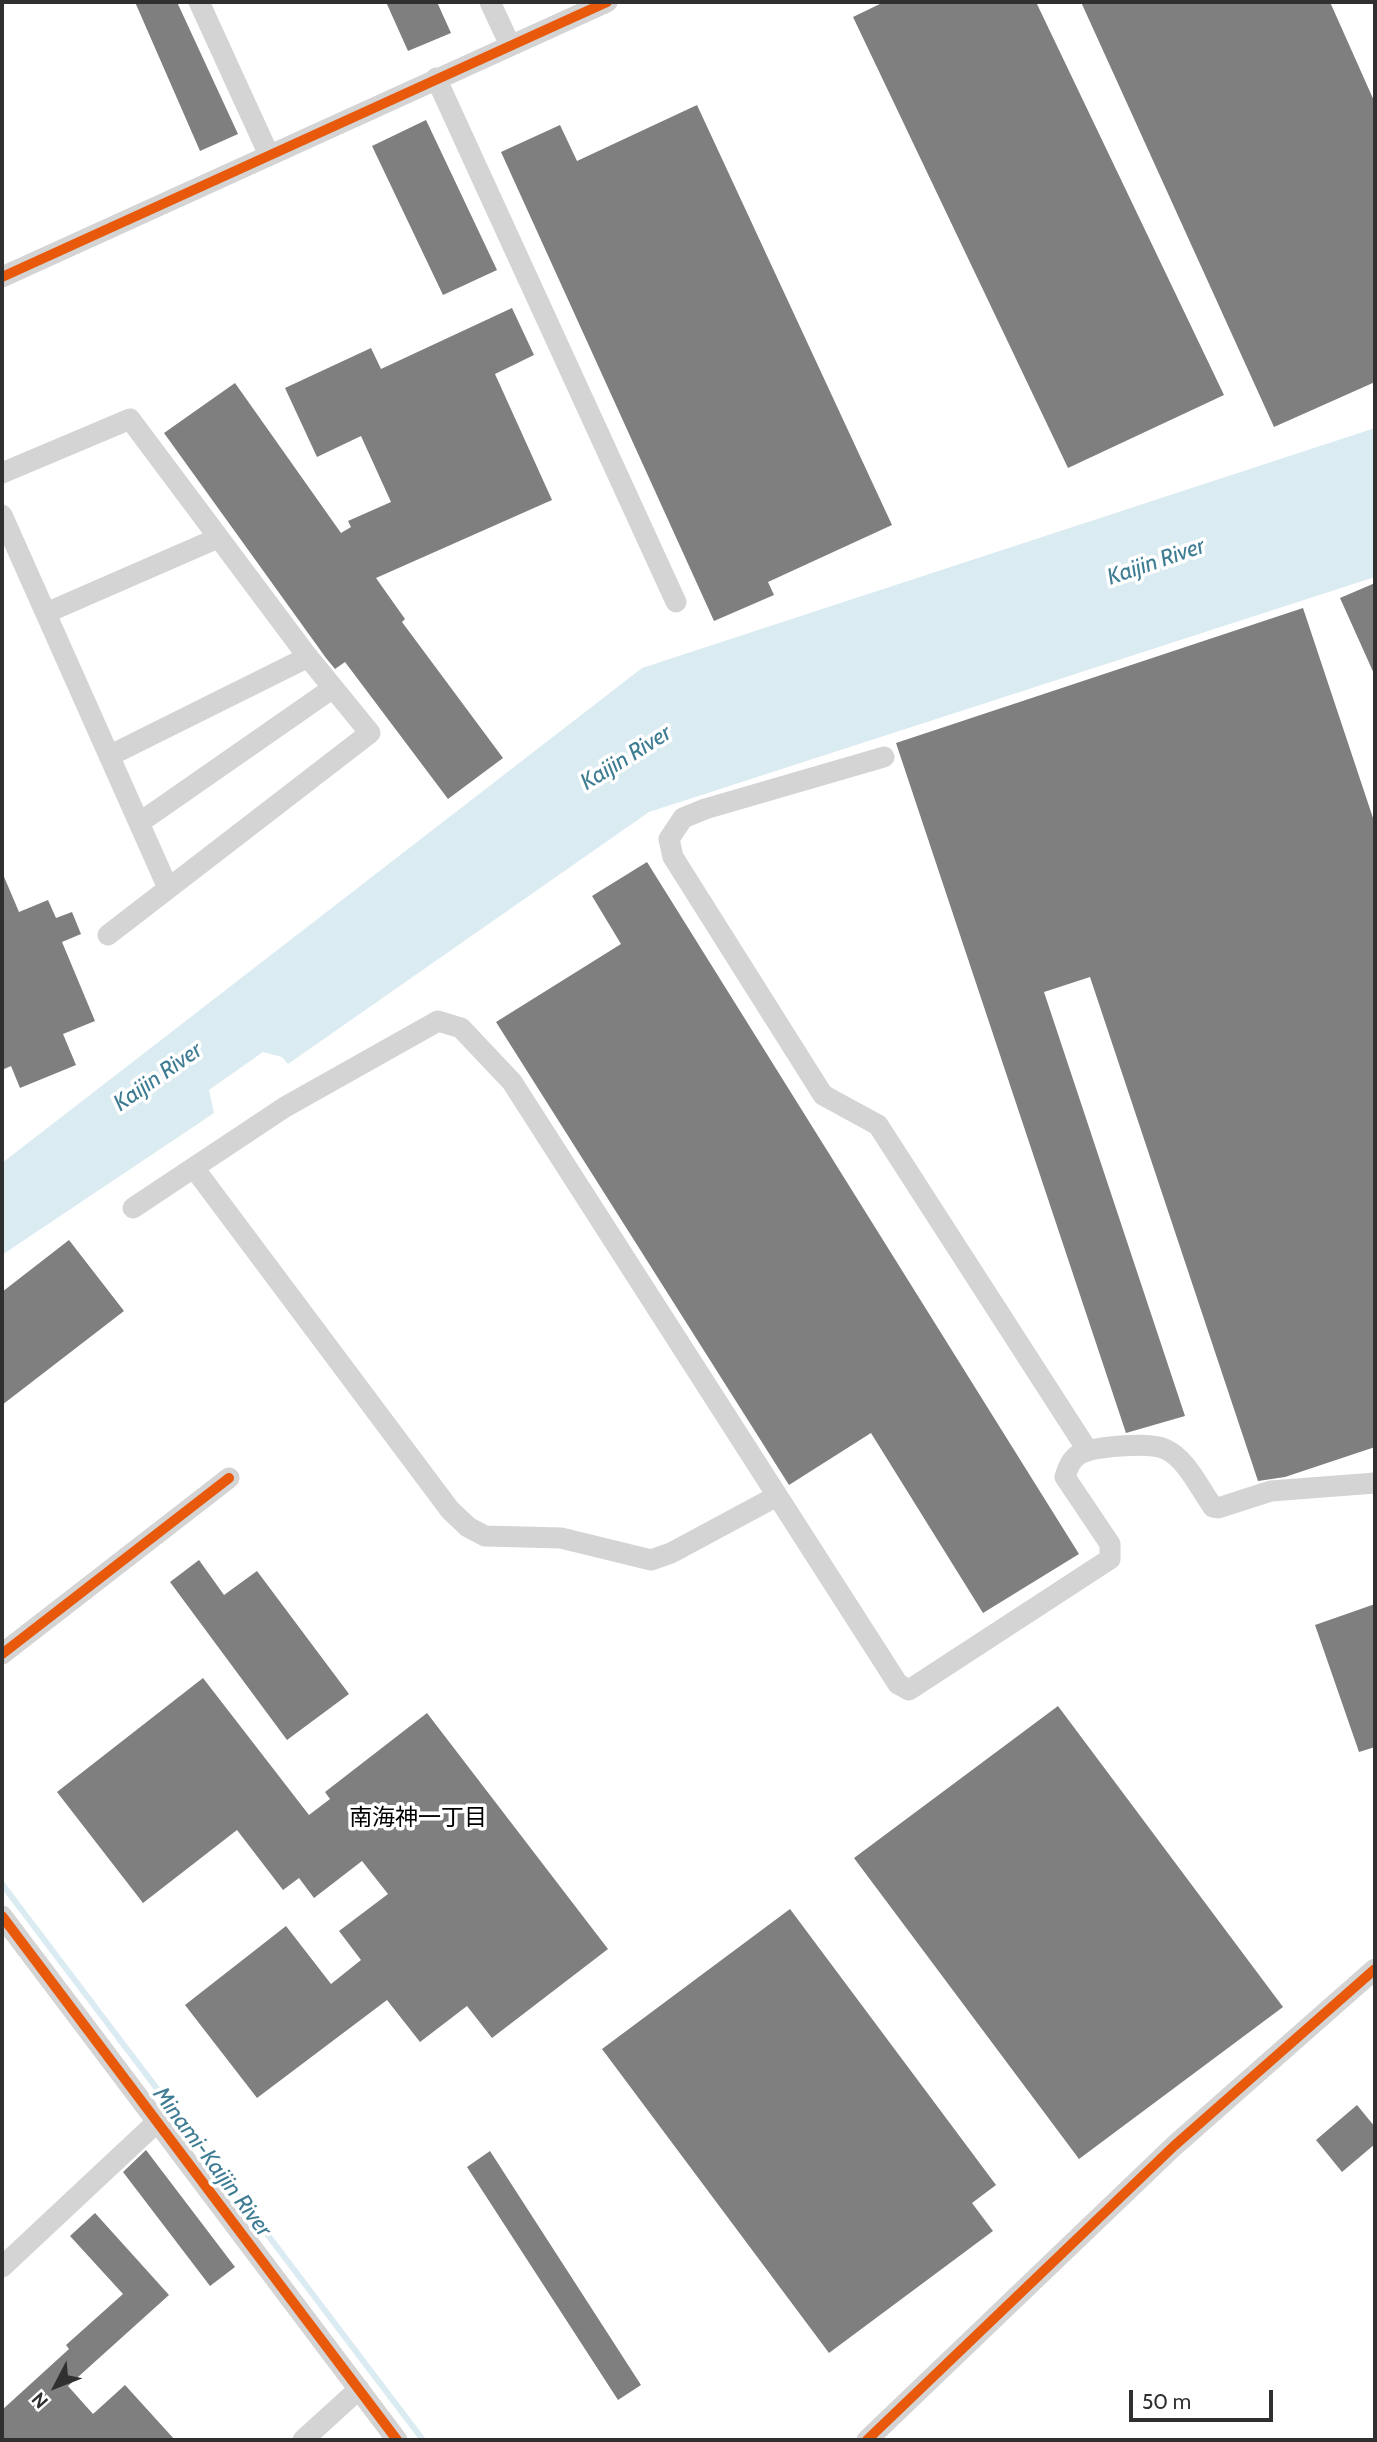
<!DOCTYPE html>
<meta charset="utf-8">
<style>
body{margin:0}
#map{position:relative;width:1377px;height:2442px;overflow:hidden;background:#fff;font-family:Cabin,sans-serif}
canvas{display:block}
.frame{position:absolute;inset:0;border:4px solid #303030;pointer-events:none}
.north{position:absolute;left:21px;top:2351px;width:70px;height:70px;-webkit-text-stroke:5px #fff;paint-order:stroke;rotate:228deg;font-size:19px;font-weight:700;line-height:28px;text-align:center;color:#303030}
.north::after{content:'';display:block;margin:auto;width:24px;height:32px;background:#303030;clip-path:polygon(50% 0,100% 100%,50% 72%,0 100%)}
.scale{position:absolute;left:1129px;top:2390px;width:144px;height:32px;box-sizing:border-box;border:4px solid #303030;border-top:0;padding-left:9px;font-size:21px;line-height:24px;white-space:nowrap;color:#303030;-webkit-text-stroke:5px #fff;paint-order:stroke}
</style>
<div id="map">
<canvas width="1377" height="2442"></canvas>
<div class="frame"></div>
<div class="north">N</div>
<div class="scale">50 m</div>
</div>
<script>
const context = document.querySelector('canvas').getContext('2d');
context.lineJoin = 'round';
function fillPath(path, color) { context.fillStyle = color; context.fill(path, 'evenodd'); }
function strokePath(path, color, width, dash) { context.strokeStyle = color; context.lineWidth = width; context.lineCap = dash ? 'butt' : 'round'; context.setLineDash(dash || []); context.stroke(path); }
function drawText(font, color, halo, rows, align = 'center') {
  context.font = font + ' Cabin,"Noto Sans JP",sans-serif'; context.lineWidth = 7; context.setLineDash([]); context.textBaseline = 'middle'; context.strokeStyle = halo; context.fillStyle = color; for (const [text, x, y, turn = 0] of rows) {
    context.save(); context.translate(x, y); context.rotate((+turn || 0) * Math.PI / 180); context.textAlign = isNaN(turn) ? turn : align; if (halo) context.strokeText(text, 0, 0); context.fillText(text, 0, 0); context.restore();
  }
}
fillPath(new Path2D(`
 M1375,428V577L649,812L288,1064L282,1057L263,1052L209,1090L214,1113L2,1255V1163L642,668Z`), '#dbebf2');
strokePath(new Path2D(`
 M2,1884L423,2440`), '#dbebf2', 6);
fillPath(new Path2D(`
 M135,2H177L238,134L200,151Z
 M386,2H437L451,33L408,51Z
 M884,2H1036L1224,395L1068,468L853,17Z
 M1081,2H1330L1375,103V382L1274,427Z
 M697,105L892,525L768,582L774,595L714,621L501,152L560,125L577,161Z
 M426,120L497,270L443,295L372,146Z
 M512,308L534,355L495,374L552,500L376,578L405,619L402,622L503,758L448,799L345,662L335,669L326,658L164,433L235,383L341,533L351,527L348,521L391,502L361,436L317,457L285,388L371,348L381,369Z
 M1375,583V676L1340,598Z
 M1303,608L1375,824V1447L1285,1477L1258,1481L1090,977L1044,992L1185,1416L1126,1433L896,743Z
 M647,862L1079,1554L983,1613L871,1433L789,1485L496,1022L621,944L592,896Z
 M2,872L19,912L48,900L56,918L72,912L81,934L62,942L95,1021L63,1034L76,1065L20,1088L11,1066L2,1070Z
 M69,1240L124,1311L2,1405V1292Z
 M199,1560L224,1595L257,1571L349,1694L287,1740L170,1582Z
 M1375,1604V1747L1359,1752L1315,1625Z
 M203,1678L309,1815L330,1799L325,1792L427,1713L608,1949L492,2038L467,2006L420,2042L387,2000L257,2098L185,2005L286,1926L331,1984L361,1960L339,1931L388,1894L362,1861L314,1898L299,1878L283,1890L237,1830L143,1903L57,1792Z
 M1058,1706L1283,2007L1079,2159L854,1858Z
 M790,1909L996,2185L972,2203L993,2231L829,2353L602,2049Z
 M1357,2105L1375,2127V2144L1342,2172L1316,2140Z
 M146,2150L235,2267L210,2286L123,2172Z
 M490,2151L641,2385L618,2400L467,2167Z
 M95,2213L169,2295L68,2386L93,2414L125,2385L175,2440H2V2410L69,2349L66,2345L123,2294L70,2236Z`), '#7f7f7f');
strokePath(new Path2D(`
 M199,2L269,155
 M490,2L510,45
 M436,78L676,602
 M2,277L607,2
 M2,473L130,419L308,657L109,756
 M2,515L168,888
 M46,613L218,538
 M884,757L705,809L683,818L669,839L673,857L823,1095L878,1125L1088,1451
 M139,823L333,688
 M108,935L370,733L308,657
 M194,1168L450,1510L468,1527L485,1536L561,1538L651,1560L671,1553L777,1496
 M133,1208L285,1107L438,1021L461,1028L512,1082L898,1684L909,1690L1110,1559V1544L1065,1477C1068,1468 1070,1461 1078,1455C1092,1446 1149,1442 1165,1449C1186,1458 1200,1489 1213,1507L1218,1508L1271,1491L1375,1483
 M2,1654L229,1478
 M2,1916L397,2440
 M2,2267L158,2121
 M303,2440L359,2389
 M867,2440L1174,2146L1375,1969`), '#d4d4d4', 21);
strokePath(new Path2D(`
 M2,277L607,2
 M2,1654L229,1478
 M2,1916L397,2440
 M867,2440L1174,2146L1375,1969`), '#e8590c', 10);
drawText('italic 23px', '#3e7c93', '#fff', [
 ["Kaijin River",1156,562,-19],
 ["Kaijin River",626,758,-32],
 ["Kaijin River",158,1077,-35],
 ["Minami-Kaijin River",212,2162,53]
]);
drawText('23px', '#000', '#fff', [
 ["南海神一丁目",418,1818]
]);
</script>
